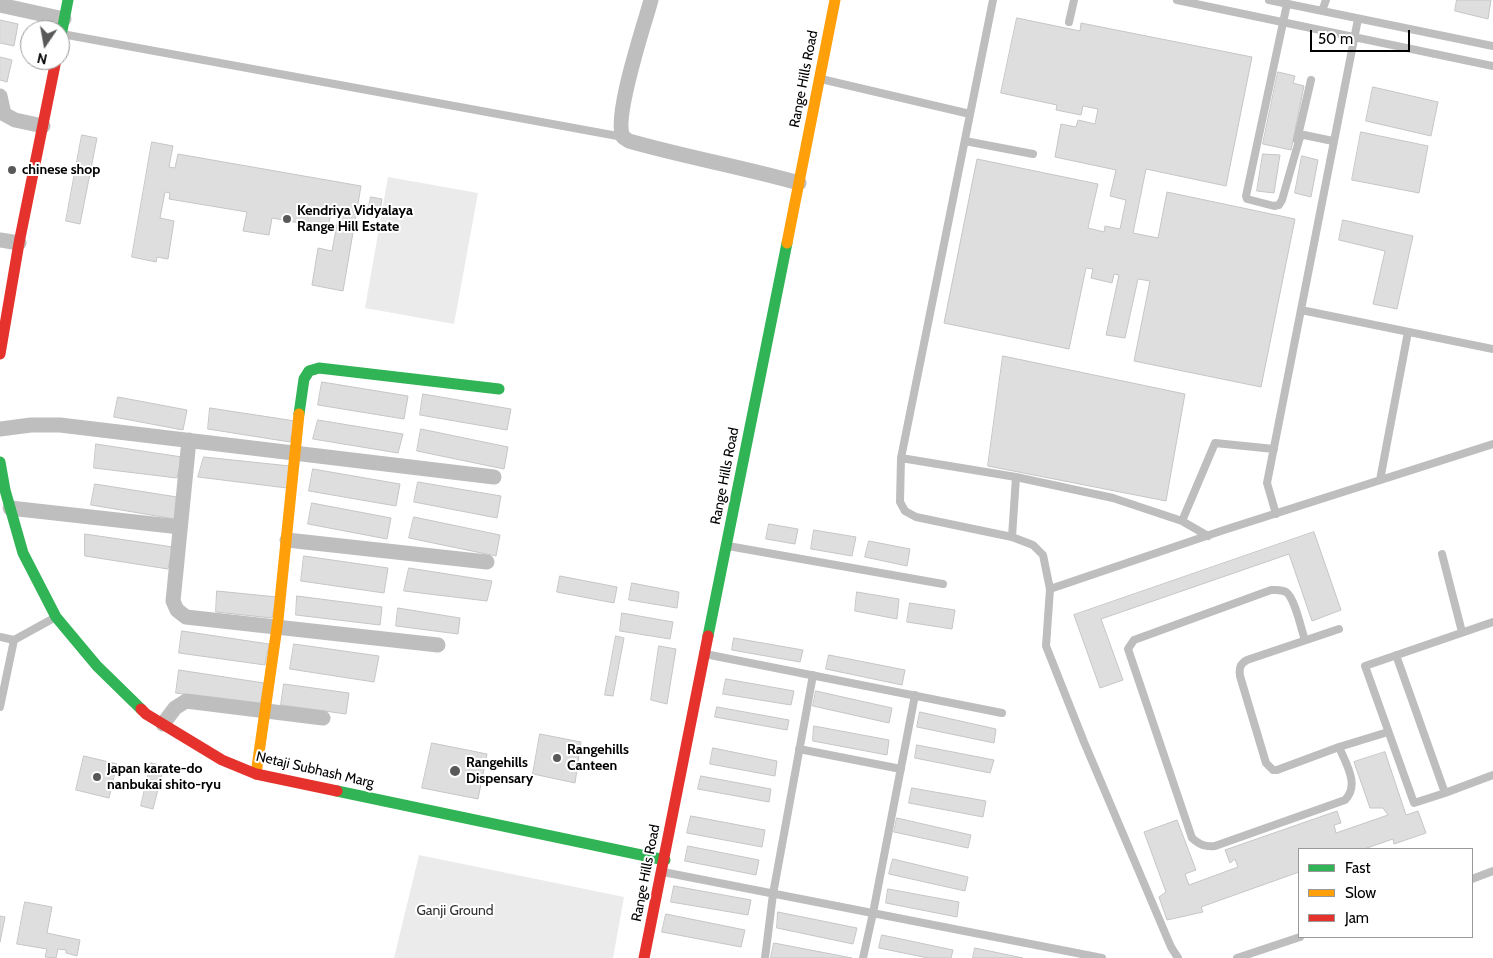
<!DOCTYPE html>
<style>
body{margin:0}
#map{position:relative;width:1493px;height:958px;overflow:hidden;background:#fff;font-family:Cabin,sans-serif}
canvas{display:block}
.legend{position:absolute;left:1298px;top:848px;width:175px;height:90px;box-sizing:border-box;background:#fff;border:1px solid #999;margin:0;padding:6px 9px;list-style:none;font-size:15px;color:#000}
.legend li{display:flex;align-items:center;gap:10px;height:25px}
.legend b{width:25px;border:1px solid #999}
.north{position:absolute;left:20px;top:20px;width:50px;height:50px;box-sizing:border-box;background:#fff;border:1px solid #999;border-radius:50%;rotate:192deg;font-size:14px;font-weight:700;line-height:20px;text-align:center;color:#000}
.north::after{content:'';display:block;margin:auto;width:18px;height:22px;background:#595959;clip-path:polygon(50% 0,100% 100%,50% 72%,0 100%)}
.scale{position:absolute;left:1310px;top:30px;width:100px;height:22px;box-sizing:border-box;border:2px solid #000;border-top:0;padding-left:6px;font-size:15px;line-height:18px;white-space:nowrap;color:#000;-webkit-text-stroke:4px #fff;paint-order:stroke}
</style>
<div id="map">
<canvas width="1493" height="958"></canvas>
<ul class="legend">
<li><b style="height:6px;background:#30b455"></b>Fast</li>
<li><b style="height:6px;background:#ff9f0a"></b>Slow</li>
<li><b style="height:6px;background:#e5322d"></b>Jam</li>
</ul>
<div class="north">N</div>
<div class="scale">50 m</div>
</div>
<script>
const context = document.querySelector('canvas').getContext('2d');
context.lineJoin = 'round';
function fillPath(path, color) { context.fillStyle = color; context.fill(path, 'evenodd'); }
function strokePath(path, color, width, dash) { context.strokeStyle = color; context.lineWidth = width; context.lineCap = dash ? 'butt' : 'round'; context.setLineDash(dash || []); context.stroke(path); }
function drawText(font, color, halo, rows, align = 'center') {
  context.font = font + ' Cabin,sans-serif'; context.lineWidth = 4; context.setLineDash([]); context.textBaseline = 'middle'; context.strokeStyle = halo; context.fillStyle = color; for (const [text, x, y, turn = 0] of rows) {
    context.save(); context.translate(x, y); context.rotate((+turn || 0) * Math.PI / 180); context.textAlign = isNaN(turn) ? turn : align; if (halo) context.strokeText(text, 0, 0); context.fillText(text, 0, 0); context.restore();
  }
}
fillPath(new Path2D(`
 M388,177L478,193L454,324L365,308Z
 M419,855L624,897L613,958H394Z`), '#ebebeb');
const building = new Path2D(`
 M1457,0H1491L1488,19L1455,11Z
 M1017,18L1080,31L1081,23L1252,57L1226,186L1146,169L1133,233L1158,238L1167,192L1295,219L1261,387L1134,361L1150,281L1138,279L1125,338L1106,335L1119,275L1114,274L1112,283L1091,278L1093,269L1086,268L1069,349L944,323L977,159L1098,184L1088,228L1104,232L1105,226L1120,229L1126,200L1110,196L1116,170L1055,157L1061,124L1076,127L1078,120L1095,124L1098,109L1083,106L1081,115L1056,110L1057,105L1001,93Z
 M0,20L18,24L14,46L0,43Z
 M0,57L12,60L7,82L0,80Z
 M1278,72L1295,76L1293,83L1304,86L1291,150L1263,144Z
 M1373,87L1438,102L1431,136L1366,121Z
 M1361,132L1428,146L1419,193L1352,180Z
 M82,135L97,138L80,224L66,221Z
 M152,142L173,146L169,167L175,168L178,154L361,186L343,291L312,285L318,248L332,251L340,208L332,207L328,228L272,218L269,235L243,231L247,212L169,199L170,193L165,192L160,218L174,221L168,259L157,257L156,262L132,257Z
 M1263,154L1280,155L1274,193L1257,191Z
 M1302,156L1318,160L1311,197L1295,193Z
 M371,197L382,199L379,218L367,216Z
 M1343,220L1413,236L1397,309L1373,304L1385,251L1339,240Z
 M1003,356L1185,394L1166,501L988,466Z
 M322,382L408,396L404,419L318,405Z
 M423,394L511,409L507,430L420,415Z
 M118,397L187,410L183,430L114,417Z
 M210,408L295,421L290,442L208,429Z
 M318,420L403,434L398,453L313,439Z
 M421,429L508,447L504,469L417,451Z
 M96,444L182,457L177,478L94,468Z
 M204,457L290,466L287,488L198,477Z
 M313,469L400,484L396,506L309,491Z
 M418,482L501,496L497,518L414,502Z
 M95,484L177,497L175,519L91,505Z
 M312,503L391,518L387,539L308,524Z
 M414,517L500,535L496,556L409,538Z
 M769,524L798,529L795,544L766,539Z
 M814,530L856,537L852,556L811,549Z
 M1314,532L1341,610L1312,621L1289,554L1101,619L1123,680L1100,688L1074,615Z
 M85,534L173,547L168,569L85,556Z
 M869,541L910,549L907,566L865,557Z
 M304,556L388,568L384,593L301,581Z
 M409,568L492,581L487,601L404,591Z
 M560,576L617,587L614,603L557,592Z
 M632,583L679,592L677,608L629,600Z
 M217,591L277,597L272,618L216,612Z
 M857,592L899,599L897,619L855,611Z
 M297,596L382,607L380,625L296,615Z
 M910,603L955,610L952,629L907,622Z
 M398,608L460,618L458,634L396,626Z
 M622,613L673,622L670,639L620,631Z
 M182,631L269,644L265,665L179,653Z
 M616,636L624,638L613,696L605,695Z
 M734,638L803,650L800,662L732,650Z
 M294,644L379,656L374,682L290,669Z
 M659,646L676,649L667,704L651,700Z
 M829,655L905,670L902,685L826,669Z
 M179,670L264,683L260,705L176,693Z
 M726,679L794,691L791,705L723,694Z
 M284,684L349,693L346,714L281,705Z
 M816,691L892,708L889,723L813,706Z
 M717,707L789,720L787,730L715,717Z
 M920,712L996,729L994,743L917,727Z
 M814,726L889,740L887,755L813,741Z
 M540,734L581,742L575,783L533,774Z
 M432,743L487,754L478,799L422,788Z
 M917,745L994,760L990,773L915,758Z
 M713,748L777,761L775,776L710,764Z
 M1385,752L1406,815L1418,811L1426,833L1394,844L1393,839L1364,849H1299V872L1201,907L1203,912L1167,920L1159,897L1166,892L1144,832L1177,820L1196,870L1185,874L1189,885L1238,867L1235,859L1230,863L1225,850L1337,811L1341,823L1334,825L1336,833L1388,815L1383,808H1370L1354,762Z
 M84,756L117,764L109,798L76,790Z
 M151,763L164,766L153,809L141,806Z
 M701,776L771,789L769,802L698,789Z
 M912,788L986,801L983,817L909,803Z
 M691,816L765,830L762,847L687,833Z
 M897,818L971,835L968,848L894,832Z
 M688,846L759,860L756,875L685,861Z
 M893,859L968,877L965,891L889,874Z
 M674,886L751,900L748,915L671,902Z
 M888,889L959,902L957,917L886,903Z
 M25,902L52,907L47,933L80,940L77,956L66,953V950L58,949L56,958L45,957L47,949L17,944Z
 M778,912L857,928L853,944L777,928Z
 M666,914L745,930L741,947L662,932Z
 M0,916L5,917L0,942Z
 M882,935L953,950L951,958H928L879,948Z
 M774,943L852,958H771Z
 M975,948L1023,958H973Z`);
fillPath(building, '#dedede');
strokePath(building, '#c6c6c6', 1);
strokePath(new Path2D(`
 M1177,0L1493,66
 M1269,0L1493,46
 M1287,4L1246,196L1247,199L1274,206L1279,205L1282,200L1300,137L1304,135L1333,141
 M1322,11L1326,0
 M1069,22L1074,0
 M62,34L623,137
 M821,79L970,114
 M1297,140L1311,80
 M965,141L1033,154
 M1301,310L1493,349
 M901,458L993,0
 M1380,480L1408,332
 M1276,514L1267,483L1358,19
 M1182,521L1215,443L1274,449
 M1012,537L1016,477
 M728,546L943,584
 M1442,554L1462,632
 M1050,589L1043,555L1033,545L1012,537L916,517L905,511L900,502L901,458L1016,477L1113,498L1182,521L1208,536
 M1493,622L1365,666L1414,803L1445,793L1493,775
 M1339,629L1247,660C1240,664 1239,668 1240,676L1266,763L1273,770H1277L1339,747L1388,732
 M0,637L14,640L54,618
 M1305,640C1301,629 1295,598 1286,592C1281,589 1276,590 1271,590L1134,640L1128,649L1192,838C1200,845 1205,847 1215,846L1345,800C1360,785 1346,764 1339,747
 M705,654L1002,713
 M1396,655L1445,793
 M0,707L14,640
 M799,749L901,769
 M663,872L1102,958
 M1472,879L1493,871
 M765,958L773,894L813,675
 M863,958L873,913L915,695
 M1178,958L1171,947L1084,742L1046,646L1050,589L1224,530L1493,444
 M1237,958L1300,937`), '#bebebe', 8);
strokePath(new Path2D(`
 M651,0C644,26 613,117 623,137L629,141C685,157 742,167 799,183
 M0,5L64,19
 M0,96L4,114L15,120L43,126
 M0,240L19,243
 M0,429L31,425H60L494,477
 M189,440L173,601L177,610L186,617L438,645
 M10,508L180,527
 M287,540L487,562
 M163,724L175,708L186,701L323,718`), '#bebebe', 15);
strokePath(new Path2D(`
 M60,41L68,0
 M299,414L304,379L309,371L319,368L499,389
 M0,462L5,490L23,553L56,617L97,666L141,709
 M708,636L787,243
 M337,791L665,860`), '#30b455', 11);
strokePath(new Path2D(`
 M787,243L835,0
 M256,774L278,620L299,414`), '#ff9f0a', 11);
strokePath(new Path2D(`
 M0,354L19,243L56,60
 M141,709L146,714L222,760L256,774L337,791
 M644,958L708,636`), '#e5322d', 11);
for (const [x, y, r, color] of [
 [12,170,5,"#595959"],
 [287,219,5,"#595959"],
 [557,758,5,"#595959"],
 [455,771,6,"#595959"],
 [97,777,5,"#595959"]
]) { const dot = new Path2D(); dot.arc(x, y, r, 0, 2 * Math.PI); context.fillStyle = color; context.fill(dot); strokePath(dot, '#fff', 2); }
drawText('14px', '#000', '#fff', [
 ["Range Hills Road",804,79,-79],
 ["Range Hills Road",725,476,-79],
 ["Netaji Subhash Marg",315,770,13],
 ["Range Hills Road",646,873,-79]
]);
drawText('bold 14px', '#000', '#fff', [
 ["chinese shop",22,170],
 ["Kendriya Vidyalaya",297,211],
 ["Range Hill Estate",297,227],
 ["Rangehills",567,750],
 ["Canteen",567,766],
 ["Rangehills",466,763],
 ["Dispensary",466,779],
 ["Japan karate-do",107,769],
 ["nanbukai shito-ryu",107,785]
], 'left');
drawText('14px', '#313131', '#fff', [
 ["Ganji Ground",455,911]
]);
</script>
